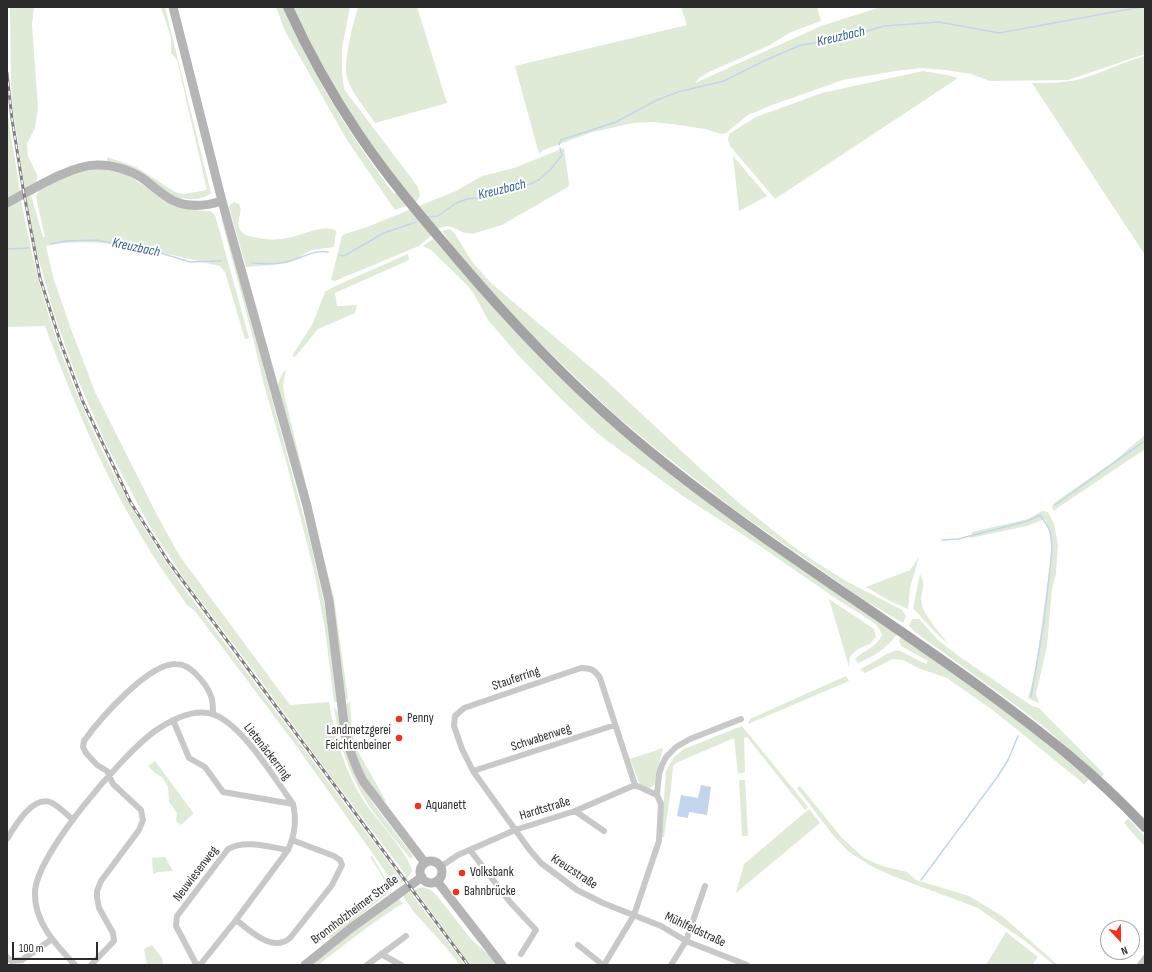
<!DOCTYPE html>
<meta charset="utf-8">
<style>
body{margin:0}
#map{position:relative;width:1152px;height:972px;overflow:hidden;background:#fff;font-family:"Sofia Sans Condensed",sans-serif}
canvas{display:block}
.frame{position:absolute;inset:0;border:8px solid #2b2b2b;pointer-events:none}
.north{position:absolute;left:1100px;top:920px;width:40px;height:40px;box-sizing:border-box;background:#fff;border:1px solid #aaa;border-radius:50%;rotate:158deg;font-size:11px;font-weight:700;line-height:16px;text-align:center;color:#2b2b2b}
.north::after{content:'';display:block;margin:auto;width:14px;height:18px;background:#f03020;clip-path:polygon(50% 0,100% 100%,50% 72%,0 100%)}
.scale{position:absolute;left:12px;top:942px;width:86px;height:18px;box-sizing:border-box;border:2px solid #2b2b2b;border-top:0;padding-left:5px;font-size:12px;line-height:14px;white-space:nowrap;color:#2b2b2b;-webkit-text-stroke:3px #fff;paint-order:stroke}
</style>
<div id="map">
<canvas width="1152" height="972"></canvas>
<div class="frame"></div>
<div class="north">N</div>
<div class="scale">100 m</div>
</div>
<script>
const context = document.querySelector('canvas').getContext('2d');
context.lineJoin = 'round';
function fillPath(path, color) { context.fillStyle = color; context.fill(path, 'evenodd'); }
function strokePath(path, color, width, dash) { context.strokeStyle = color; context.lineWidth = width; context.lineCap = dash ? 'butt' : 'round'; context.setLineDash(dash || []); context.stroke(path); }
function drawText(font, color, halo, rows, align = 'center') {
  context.font = font + ' "Sofia Sans Condensed",sans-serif'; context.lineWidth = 4; context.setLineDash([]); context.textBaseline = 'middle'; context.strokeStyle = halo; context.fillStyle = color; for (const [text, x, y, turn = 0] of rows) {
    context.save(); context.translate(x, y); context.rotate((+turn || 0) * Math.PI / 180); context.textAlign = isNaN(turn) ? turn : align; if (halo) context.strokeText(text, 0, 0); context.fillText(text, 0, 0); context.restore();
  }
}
fillPath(new Path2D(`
 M10,7H34L32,25L38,108L35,128L27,144L28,156L37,175V180L36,183L25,189L13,111L11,83Z
 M161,7H165L211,193C201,201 188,200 176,197L107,162V157L136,167L175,192L184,194L207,190L177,60L171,53V38Z
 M276,7H284C312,75 350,135 394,194L404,187C357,134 324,70 293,7H350L342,48V73L344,89L418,187C420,193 421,197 416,202L395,210L347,140L285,31Z
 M358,7H417L447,103L375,123C366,109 352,94 347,78C343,63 353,23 358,7Z
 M681,7H817L821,21L791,32L770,45L709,72L699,78L695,83L821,26L881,7H1145V54L1068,80L990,81L971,74L946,70L921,68L895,71L843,80L772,105L748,115L726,133L721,134L705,129L672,124L652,122L633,123L593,132L543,150L539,154L515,66L687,25Z
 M1145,56V255L1032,83C1049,83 1067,83 1084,78C1105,72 1124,61 1145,56Z
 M923,71L947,75L958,78L775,199L730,146L728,140L729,134L756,117L822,93Z
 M7,110L20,191L7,198Z
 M564,148L569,184L568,187L502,225L472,234L462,232L454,228L447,226L440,228L419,246L335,281L331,280L342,236L345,234L367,227L456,191L482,176L514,168Z
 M733,156L767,196L739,211Z
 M96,168L126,174L171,203L192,210L210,211L215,215L249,338L245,339L225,272L220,266C164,254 103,234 46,246L53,277L71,329L95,392L157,515L179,555L290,705L329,702C335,738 345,772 365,803C376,819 409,854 412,871L406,880L397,885L393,882L292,740L195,611L187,605C171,582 154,559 140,534C101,469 72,398 45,326L7,327V207L21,200C27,228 32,257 40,285C61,363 94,440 134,511C166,567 206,618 245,670C297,740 349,810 401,879L406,875L323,766L256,674L185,580L150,527L106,444L75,373L55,317L35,247L26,198L31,195L43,237H45L36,197L39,190L77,170Z
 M234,202L239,204C244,212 235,221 240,230C244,235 248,236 254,237C264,240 277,240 288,238C299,236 326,223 336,231L334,247L312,250L293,260L272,265L246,267L229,207L231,204Z
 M221,218L224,221L309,536L325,607L338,703L334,701L325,629L314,571L286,461L264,385L252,334Z
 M450,229L455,234L473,263L492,284L601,376L703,471L739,503L790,544L814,561L846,581L902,610L906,616L903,623L864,600L735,510L655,448L614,414L525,329L457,253L442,231Z
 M433,239L484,297L617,428L898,633C887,648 875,656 858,663L855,659C864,650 876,648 882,635L879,628L873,622L838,600L760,546L683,496L613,445L597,433L559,397L518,355L488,320L474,294L465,283L431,250L423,246Z
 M408,254L409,260L335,293L337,306L357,305L355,313L318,329L295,357L292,356L313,323L325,292L333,287Z
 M286,369L283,386L285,398L319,538L315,535L277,387L282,374Z
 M1145,435V449L1053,511L1052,506L1054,503L1113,462Z
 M1042,511L1048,512L1054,524L1058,545L1057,557L1056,573L1052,589L1047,646L1036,694L1039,703L1028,698C1038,667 1040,634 1045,601C1047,585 1051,565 1051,549C1051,542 1049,525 1045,519L1027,526L970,538L972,532L1028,519Z
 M320,543L334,598L348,699L343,700L320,548Z
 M919,557L910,588L908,609L890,601L866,587L910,570Z
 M920,574C928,590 918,593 922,605C924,616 942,635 949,645L935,632L913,608Z
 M829,599L874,629L876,637L870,644L858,649L850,656L849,667Z
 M912,619H919L939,641L960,657L1020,698L1032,706L1039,708L1104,774L1101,779L1050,732L1017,706L915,632L909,626Z
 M901,637L913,642L1027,727L1089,779L1084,784L994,711L947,678L918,668L903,660L893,659L865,673L860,669C874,663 883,654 898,650L926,664L928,661L901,646L899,641Z
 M846,676L849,681L748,724L750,719Z
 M350,702L352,729L356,748L387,803C361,785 349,735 345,705Z
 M334,707L338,712L360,782L375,806L413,856L411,859C391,835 368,809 355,781C344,760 337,730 334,707Z
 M742,726L808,807L805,810L747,737L744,738L745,772L738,774L734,738L676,763L673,766L671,789L664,837H661L666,771L674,757L684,749Z
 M663,748L654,786L649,788L640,785L630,759Z
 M155,761L192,811L193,814L181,825L176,821L177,813L169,802L168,787L162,777L155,773L148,766Z
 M739,780H745L748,836H742Z
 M800,786L842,838L864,858L882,866L907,872L916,880L969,896L1002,916L1058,965H1054L1025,941L978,908L890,875L869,865L848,851L833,835L797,788Z
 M809,809L820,823L736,893L744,864Z
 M1128,818L1145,837V847L1124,823Z
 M372,856L392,890L330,939L328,937L359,912L364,906L383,890L385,883L381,874L370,857Z
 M165,857L173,871L158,872L153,874L152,858Z
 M423,887L431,890L437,896L472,940L489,955L496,965H470L417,892L413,896L465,965H460L444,945L414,912L404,898V895L416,889Z
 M399,899L403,903L369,926L318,965H312L358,928L396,900Z
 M1006,932L1038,957L1032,965H986Z
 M152,945L162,958L163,965H147L144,949Z`), '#dfebd7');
fillPath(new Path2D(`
 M701,785L711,787L707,815L689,812L688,818L677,816L681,795L698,798Z`), '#c2d5ec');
strokePath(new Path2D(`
 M559,145L561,140L616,122L657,100L678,92L724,81L766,60L801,45L836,40L884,26L939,22L999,33L1141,7
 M428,217L438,216L456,203L467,199L477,198L493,194L504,189L531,184L540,179L551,169L562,155L560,148
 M51,244L65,241L96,240L154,251L190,262L221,261
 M7,249L29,248
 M339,255L344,256L384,233L416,222
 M252,263C263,264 275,265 286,262C299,259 315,249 328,252
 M1055,505L1143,442
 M942,540L958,539L1028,521L1040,515C1050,528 1052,533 1052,550L1044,621L1031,697
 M921,880L998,776L1008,760L1018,736`), '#c2d5ec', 1.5);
strokePath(new Path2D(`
 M173,720L189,758L205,767L223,792L293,804
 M473,771L615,725
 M635,785L600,678C595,670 591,668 581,668L464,708L455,716L454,726L462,749L473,771L529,849L541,863L577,890L603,903L661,926L686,941L747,965
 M575,811L604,831
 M7,839C15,826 32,796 50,802C58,805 67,815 73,820
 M470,850L510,902L536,930L521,954
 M440,867L458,855L515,830L575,811L635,785L657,795
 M236,920C251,931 272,953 290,938L332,885L342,865L340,860L334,856L292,840
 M578,945L603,965
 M381,954L401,965
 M7,957L11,961L22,960L52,939
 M75,965C56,945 34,922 35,893C35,855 124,753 155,731C171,720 195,707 215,715C243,726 275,779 293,804C297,821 295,835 288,850L236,920L200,965
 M91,965L114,941L113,933L99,908L97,897V891L101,881L139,830L143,820L141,810L113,784L107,771L97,765L86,753L83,747L84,741C99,720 148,663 176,664C184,664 189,668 195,673C201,679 208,688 211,696C213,701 213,709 213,714
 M198,965L195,962L176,926L177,916L228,849C246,839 268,847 288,850
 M367,965L406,936
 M604,965L634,915L659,841L661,804L657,795L659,774L662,765L666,757L676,747L690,739L741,719
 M671,965L686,941L705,886
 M1140,965L1145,958`), '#c8c8c8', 6);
strokePath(new Path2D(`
 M173,7L222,201L307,506L329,601L345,732C349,749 355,766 363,781L425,863
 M7,203C30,191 71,165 96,165C110,164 130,170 142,178C152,185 161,194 172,200C188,208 206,206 222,201
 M420 872a11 11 0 1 1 22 0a11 11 0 1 1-22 0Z
 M437,881L502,965
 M305,965L351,928L422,877`), '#b5b5b5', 9);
strokePath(new Path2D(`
 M288,7C308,51 331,93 358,133C388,178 424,220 459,261C510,321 564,378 623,429C667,467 714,502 762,536C834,587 908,635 980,687C1040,731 1094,772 1145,827`), '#a3a3a3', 10);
const rail = new Path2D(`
 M7,73L12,119L24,194L40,278L60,341L83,402L131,503L168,561L468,965`);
strokePath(rail, '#808080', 3);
strokePath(rail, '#fff', 1.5, [4.5]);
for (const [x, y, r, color] of [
 [399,719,4,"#f03020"],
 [399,738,4,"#f03020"],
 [418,806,4,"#f03020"],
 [462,873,4,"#f03020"],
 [456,892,4,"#f03020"]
]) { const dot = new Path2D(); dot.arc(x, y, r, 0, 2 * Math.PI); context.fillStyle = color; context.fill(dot); strokePath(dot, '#fff', 1.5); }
drawText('13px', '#2b2b2b', '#fff', [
 ["Stauferring",516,679,-19],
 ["Schwabenweg",541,738,-18],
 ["Lietenäckerring",267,752,52],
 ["Hardtstraße",545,809,-17],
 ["Kreuzstraße",574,872,33],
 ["Neuwiesenweg",196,874,-53],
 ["Bronnholzheimer Straße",355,910,-37],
 ["Mühlfeldstraße",695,930,25]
]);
drawText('13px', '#2b2b2b', '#fff', [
 ["Penny",407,719],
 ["Landmetzgerei",391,731,"right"],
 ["Feichtenbeiner",391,746,"right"],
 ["Aquanett",426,806],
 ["Volksbank",470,873],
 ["Bahnbrücke",464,892]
], 'left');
drawText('italic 14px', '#356092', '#fff', [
 ["Kreuzbach",841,37,-13],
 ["Kreuzbach",502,190,-14],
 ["Kreuzbach",136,248,12]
]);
</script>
